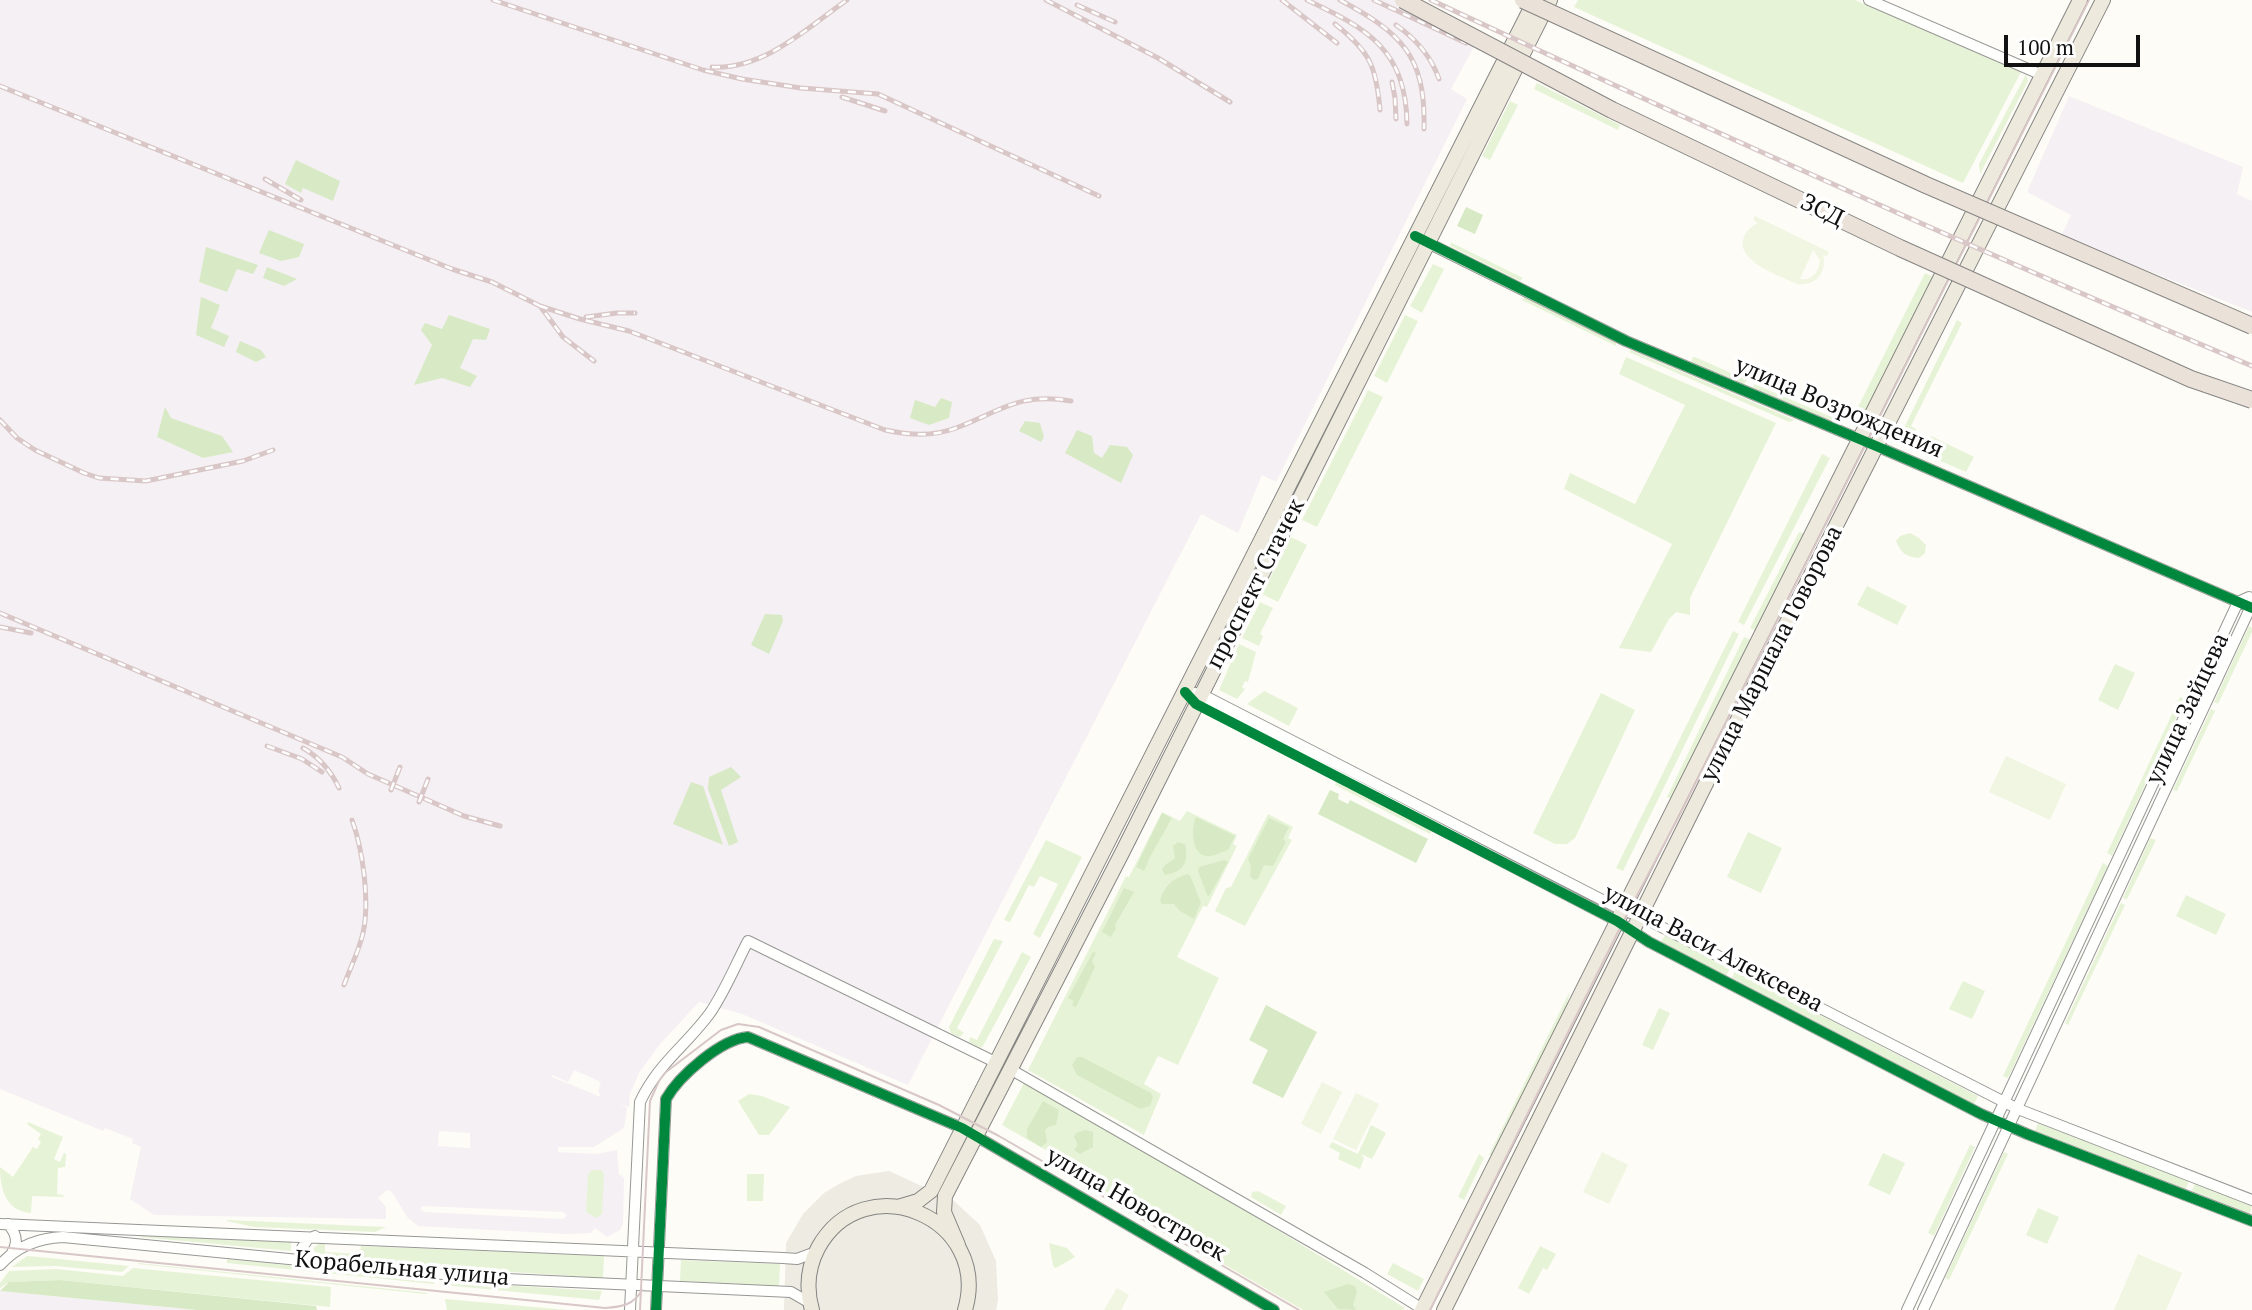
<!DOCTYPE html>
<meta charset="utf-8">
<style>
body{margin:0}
#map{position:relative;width:2252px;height:1310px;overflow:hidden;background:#fdfcf7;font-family:"PT Serif",serif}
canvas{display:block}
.scale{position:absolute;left:2004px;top:35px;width:136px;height:32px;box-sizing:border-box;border:4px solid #111;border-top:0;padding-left:9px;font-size:21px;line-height:24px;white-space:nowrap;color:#111;-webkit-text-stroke:5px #fff;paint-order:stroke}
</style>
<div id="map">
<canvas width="2252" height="1310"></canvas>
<div class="scale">100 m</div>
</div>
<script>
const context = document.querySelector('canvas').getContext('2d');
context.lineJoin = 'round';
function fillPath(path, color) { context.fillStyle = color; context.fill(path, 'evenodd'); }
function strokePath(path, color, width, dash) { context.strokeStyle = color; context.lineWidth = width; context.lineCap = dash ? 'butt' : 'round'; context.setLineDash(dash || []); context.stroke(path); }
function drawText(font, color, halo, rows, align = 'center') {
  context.font = font + ' "PT Serif",serif'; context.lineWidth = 7; context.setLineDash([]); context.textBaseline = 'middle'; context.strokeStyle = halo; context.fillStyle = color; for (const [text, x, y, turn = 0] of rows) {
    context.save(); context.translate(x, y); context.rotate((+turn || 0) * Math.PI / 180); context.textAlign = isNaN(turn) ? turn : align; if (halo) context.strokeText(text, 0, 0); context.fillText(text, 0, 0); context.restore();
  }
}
fillPath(new Path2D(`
 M0,0H1398L1480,36L1451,89L1467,99L1276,482L1262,475L1238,533L1201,514L908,1085L742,1014L699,1002L660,1044L639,1073L630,1094L629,1107L620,1104L627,1108L624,1128L594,1147H558V1152L596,1154L617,1150L619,1174L624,1178L623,1224L620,1230L607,1237L595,1228L591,1233L566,1234L418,1226L408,1218L391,1191L387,1190L378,1198L386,1207V1219L154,1215L130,1199L141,1147L132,1143L133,1139L105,1128L103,1131L0,1089ZM574,1070L601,1082L598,1091L601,1097L552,1077V1075L568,1082ZM439,1131L470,1133V1148L438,1146ZM423,1206L563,1212L567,1215L563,1219L424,1212L420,1209Z
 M2069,96L2243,167L2237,194L2252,201V312L2061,236L2071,215L2027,192Z
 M0,1291L197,1310H0Z`), '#f5f0f3');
fillPath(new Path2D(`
 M1578,0H1855L2021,72L1963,183L1574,7Z
 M2026,74L2028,81L1980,174L1979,164Z
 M1537,83L1620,125L1618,130L1534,89Z
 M1510,101L1518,105L1490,160L1482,156Z
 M1451,243H1452L1523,278L1520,281L1450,246Z
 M1433,264L1444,269L1422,313L1410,306Z
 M1925,273L1933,277L1862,418L1854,415Z
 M1524,297L1616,343V346L1522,300Z
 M1405,315L1418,321L1387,383L1374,376Z
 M1957,320L1962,323L1911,426L1916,429L1914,435L1928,442L1931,436L1974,457L1966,472L1897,442Z
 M1631,350L1795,420L1789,422L1629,352Z
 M1626,357L1776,423L1690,598V615L1676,612L1669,619L1651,652L1619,648L1672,544L1564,489L1570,473L1635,504L1685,405L1619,374Z
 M1693,357H1695L1747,380L1744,384L1691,362Z
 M1754,384L1843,422L1842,425L1753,388Z
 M1368,390L1383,397L1317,527L1302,520Z
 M1822,454L1830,458L1744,625L1738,622Z
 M1799,532L1805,534L1756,631L1750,628Z
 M1910,533L1919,538L1926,545L1925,553L1919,558C1906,557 1901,553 1896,541L1900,536Z
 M1291,537L1307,545L1278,602L1262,594Z
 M1867,586L1907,606L1897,625L1857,605Z
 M1260,602L1273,608L1260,634L1263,636L1259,646L1242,638Z
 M2249,626L2252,628V632L2218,704L2214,702Z
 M1733,631L1739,634L1623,871L1616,868Z
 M1744,637L1751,640L1673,800L1667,797Z
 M1239,644L1256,652L1248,682L1245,681L1242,687L1245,689L1237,699L1219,690Z
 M2115,664L2135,673L2118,710L2098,700Z
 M1264,691L1298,708L1289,726L1247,704Z
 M1601,693L1635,710L1575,838L1567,844H1555L1533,833Z
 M2180,697L2185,699L2112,856L2107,853Z
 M2211,709L2215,711L2177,791L2173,790Z
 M1336,782L1432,831L1430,834L1335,785Z
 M1187,811L1237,835L1233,844L1237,846L1207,907L1203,906L1177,957L1219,978L1178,1065L1158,1056L1144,1084L1161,1094L1144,1135L1028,1070L1126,876L1129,877L1162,812L1180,821Z
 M1268,814L1293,827L1288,838L1292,840L1245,926L1215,911L1226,888L1231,887Z
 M1748,832L1782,848L1761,893L1727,877Z
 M2150,838L2156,840L2127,899L2123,898Z
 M1046,840L1082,857L1040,938L1033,934L1058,884L1040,876L1034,887L1029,885L1010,922L1004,920Z
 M2103,863L2108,866L2008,1078L2003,1076Z
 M2186,895L2226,914L2216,935L2176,916Z
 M2121,903L2125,905L2068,1025L2065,1023Z
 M1665,935L1730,968L1726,976L1661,942Z
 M994,939L1003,941L957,1028L964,1033L959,1037L951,1033L949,1027Z
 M1022,952L1031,957L983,1046L980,1048L969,1042L970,1037L977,1040Z
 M1735,971L1978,1096L1974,1104L1732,978Z
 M1963,981L1985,991L1972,1019L1949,1009Z
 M1570,991L1565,1013L1494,1155H1489Z
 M1659,1008L1670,1013L1653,1050L1642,1045Z
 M1024,1083L1212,1190L1405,1308L1403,1310H1303L1083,1183V1181L1053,1163L1056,1156L1002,1125Z
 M749,1094L762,1096L790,1107L769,1135H759L738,1101Z
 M28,1122L63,1137L54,1159L60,1162L64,1153L66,1154L65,1167L58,1168L57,1194L63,1195L64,1197L32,1196L31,1213C5,1211 0,1188 0,1167L13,1177L33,1147L37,1149L41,1142L38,1139L41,1134L27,1124Z
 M2038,1123L2189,1181L2186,1189L2035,1131Z
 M1371,1125L1386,1133L1372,1159L1361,1154L1364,1158L1360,1169L1338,1159L1340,1153L1329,1147L1332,1142L1358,1154Z
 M1970,1145L1975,1147L1934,1236L1928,1233Z
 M2004,1152L2008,1154L1949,1280L1945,1278Z
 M1883,1153L1905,1163L1890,1195L1868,1185Z
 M1479,1154L1484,1158L1464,1200L1458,1197Z
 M592,1170H601L604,1174L602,1214L596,1218L586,1212L588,1175Z
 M747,1174H764L763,1201H747Z
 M2195,1183L2252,1205L2250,1214L2192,1191Z
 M1258,1191L1286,1206L1281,1215L1251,1197L1252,1192Z
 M2038,1208L2059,1217L2047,1244L2026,1235Z
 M227,1221V1220L386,1227L375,1232L254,1227Z
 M141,1235L291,1242V1251L141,1237Z
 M1049,1243L1067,1248L1075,1257L1056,1268L1053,1266Z
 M318,1244H325V1252L360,1254L361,1246L604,1256L603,1278L451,1268L318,1255L313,1249Z
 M1540,1246L1556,1254L1547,1270L1543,1268L1529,1294L1518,1288Z
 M27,1256L39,1257L129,1266L122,1272L56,1266L12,1267Z
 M227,1259L433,1280L434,1284L227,1263Z
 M681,1260L780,1264L779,1286L680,1281Z
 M1393,1263L1424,1279L1418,1291L1387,1274Z
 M138,1264V1263L429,1293L425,1294Z
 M133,1268L331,1287L330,1307L60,1280L9,1282L0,1288V1283L9,1271L56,1269L123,1276Z
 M447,1282L602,1291L599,1300L444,1285Z
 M445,1299L568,1310H447Z`), '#e7f3d7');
fillPath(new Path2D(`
 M296,160L340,181L333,201L303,188L301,193L285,184Z
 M1466,207L1483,215L1475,234L1457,226Z
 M269,230L304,244L299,257L281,261L259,253Z
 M206,247L258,265L253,274L237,269L227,292L199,282Z
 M267,267L297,279L284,286L263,278Z
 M201,297L220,305L211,328L229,336L224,347L196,335Z
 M449,315L490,329L486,340L473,339L460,368L477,376L470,387L442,378L414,385L432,345L421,330L425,323L442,329Z
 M240,341L261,350L266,357L256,362L236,352Z
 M941,398L952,402L949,418L929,425L910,418L915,400L935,407Z
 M165,407L171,418L222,436L233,452L203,458L157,437Z
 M1025,421L1040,423L1044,437L1041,442L1019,431Z
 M1077,430L1092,436L1094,453L1102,458L1110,445L1127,447L1133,455L1121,483L1065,453Z
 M765,614L782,615L783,621L769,654L751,645Z
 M731,767L741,777L721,790L738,842L729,846L708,789L709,777Z
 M691,782L703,786L723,845L673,824Z
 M1330,790L1339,794L1338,799L1348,804L1350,800L1428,839L1416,863L1318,814Z
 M1162,813L1172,818L1150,857L1144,871L1136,867Z
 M1196,817L1235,836L1228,850C1221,852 1213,857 1206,856C1191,854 1191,827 1196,817Z
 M1269,818L1289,827L1283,839L1286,842L1273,866L1264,865L1258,879L1254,880L1250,876L1251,865L1248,859Z
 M1178,842L1185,844C1189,862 1184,872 1165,875L1162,870L1165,865L1175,858L1173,846Z
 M1224,860L1228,862L1209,896L1207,895L1198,871L1199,867Z
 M1187,874L1190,875L1201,903L1194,919L1180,911L1174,904H1162L1160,901C1164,886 1172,879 1187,874Z
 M1124,888L1134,892L1115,925L1116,928L1111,937L1102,932Z
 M1093,952L1096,953L1092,961L1095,967L1076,1007L1072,1005L1074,1001L1068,998Z
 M1266,1005L1317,1032L1283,1098L1252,1083L1268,1050L1249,1040Z
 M1077,1057H1082L1151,1093L1153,1097L1150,1106L1140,1109L1077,1075L1072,1065Z
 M1043,1101L1059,1110L1056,1125L1048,1127L1045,1130L1047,1142L1041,1147L1027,1138V1129Z
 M1085,1130L1093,1132V1147L1080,1154L1074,1150L1078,1145L1074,1137L1076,1133Z
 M60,1280L316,1306L317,1310H197L0,1291L9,1282Z
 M1348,1284L1355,1286L1357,1292L1353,1305L1356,1310L1338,1309L1324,1292Z`), '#d8eac5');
fillPath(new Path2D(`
 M1755,216L1829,252L1827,256L1823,255C1827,273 1816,286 1797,284C1780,276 1738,262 1743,240C1745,231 1751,227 1758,223L1753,220ZM1813,250L1820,260C1819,272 1812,281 1800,279Z
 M2006,756L2066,784L2050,820L1989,792Z
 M1322,1082L1342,1092L1321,1134L1301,1124Z
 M1356,1093L1379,1104L1356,1150L1333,1139Z
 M1602,1152L1628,1165L1609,1204L1583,1192Z
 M2138,1254L2182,1273L2166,1310H2114Z
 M1117,1288L1129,1295L1121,1310H1104Z`), '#f0f6e1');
fillPath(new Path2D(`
 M889,1171L954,1201L980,1225L996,1261L998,1300L996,1310H784L786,1243L803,1214L824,1193L839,1184L856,1176Z`), '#edebe2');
const minor = new Path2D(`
 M1869,0L2042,75
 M1424,241L1626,341L1876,446L2252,608
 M1194,693L1201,694L1622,910L1640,916L2018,1109L2252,1200
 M1194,701L1617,921L1649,942L1981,1114L2027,1134L2252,1221
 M1010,1069L1365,1273L1424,1310
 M0,1224L783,1258L797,1259L816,1252
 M8,1224C16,1233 19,1242 12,1253
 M312,1261L306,1257L302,1248L308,1239L315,1236
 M0,1265C17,1246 38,1238 63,1237L484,1278L791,1292L810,1303
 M630,1310L640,1102C659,1062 686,1046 710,1013C725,991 736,964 748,941L995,1062
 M656,1310L666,1099C679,1076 721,1039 748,1037L962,1128L1274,1310
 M1907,1310L2238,602L2249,597
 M1923,1310L2246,617L2250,608L2249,601`);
const major = new Path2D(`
 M898,1207L918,1201L931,1191L1535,0
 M958,1245L944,1212L945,1196L1122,853L1550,0
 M812,1310C806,1289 808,1267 818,1248C864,1164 992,1218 965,1310
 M1422,1310L2080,0
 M1444,1310L1751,693L2103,0`);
strokePath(minor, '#979795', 12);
strokePath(major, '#858482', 16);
strokePath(minor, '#fffffe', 10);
strokePath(major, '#ede9dc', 14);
strokePath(new Path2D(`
 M0,1247L605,1308C621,1307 634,1305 642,1290
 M640,1310L650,1101L659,1081L666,1072L721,1030L738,1024L759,1027L939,1105L999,1136L1299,1310
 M1430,1310L1622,924L1678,818L2089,0`), '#d9c6c7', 2);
const rail = new Path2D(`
 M493,0L703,70L742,79L801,88L878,94L1099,196
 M1046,0L1158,58L1230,102
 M1282,0L1337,43
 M1307,0C1368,29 1406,50 1407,124
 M1340,0C1401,33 1426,55 1424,129
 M1374,0L1466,43
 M1431,0C1702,127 1976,250 2252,366
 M1077,5L1115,22
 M1335,24C1370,52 1376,65 1380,110
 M1396,25C1416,39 1431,56 1439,79
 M712,67C764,70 807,28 847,0
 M1392,82L1395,98L1396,119
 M0,86L452,269L492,282L540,306L563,337L594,361
 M842,97L885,111
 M265,179L301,200
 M540,306L580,319L629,331L885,430C909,435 932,437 956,428C1001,411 1019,392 1071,401
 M586,317L617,313H635
 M0,420L17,438L35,450L84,473L99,478L146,481L243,461L273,450
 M0,613L342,757L368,774L464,816L500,826
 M0,627L31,633
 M267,746L302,759L322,772
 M303,748C319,757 331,771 339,788
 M391,790L400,767
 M419,802L428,779
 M344,985C350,968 359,951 363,933C370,902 363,850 352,820`);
strokePath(rail, '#d9c6c7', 5);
strokePath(rail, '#fff', 2.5, [8]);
const highwayBridge = new Path2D(`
 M1403,0L1612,110L1900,248L2191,379L2252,400
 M1523,0L1926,185L2252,326`);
strokePath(highwayBridge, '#858482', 18, []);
strokePath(highwayBridge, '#eae1d8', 16);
strokePath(new Path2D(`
 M1415,236L1626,341L1876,446L2252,608
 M1185,692L1196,704L1617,921L1649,942L1981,1114L2027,1134L2252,1221
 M656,1310L666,1099C679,1076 721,1039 748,1037L962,1128L1274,1310`), '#00873e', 10);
drawText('24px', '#111', '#fff', [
 ["ЗСД",1822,211,26],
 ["улица Возрождения",1839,408,23],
 ["проспект Стачек",1256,584,-63],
 ["улица Маршала Говорова",1772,654,-63],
 ["улица Зайцева",2188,709,-65],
 ["улица Васи Алексеева",1713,949,28],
 ["улица Новостроек",1136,1205,30],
 ["Корабельная улица",402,1269,5]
]);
</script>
